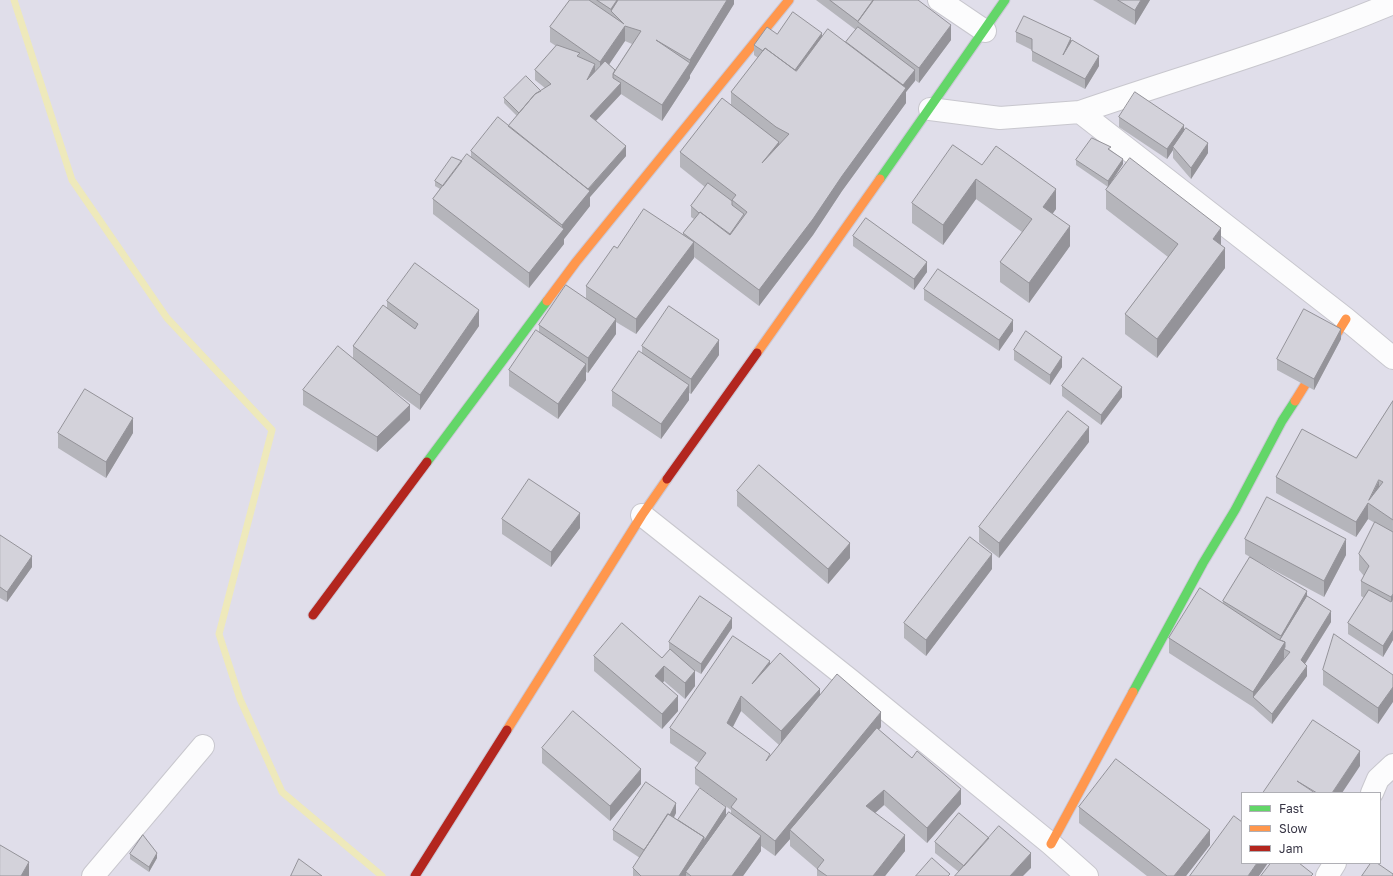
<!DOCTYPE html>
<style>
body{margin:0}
#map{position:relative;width:1393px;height:876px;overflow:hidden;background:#ebeaf0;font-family:"Golos Text",sans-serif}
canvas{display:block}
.legend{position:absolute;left:1241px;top:792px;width:140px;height:72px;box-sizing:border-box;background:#fff;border:1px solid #afafb5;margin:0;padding:5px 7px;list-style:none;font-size:12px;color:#383646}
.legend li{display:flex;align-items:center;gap:8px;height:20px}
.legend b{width:20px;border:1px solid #afafb5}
</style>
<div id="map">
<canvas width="1393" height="876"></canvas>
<ul class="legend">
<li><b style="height:5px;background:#63d668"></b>Fast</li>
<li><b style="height:5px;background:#ff974d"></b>Slow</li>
<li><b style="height:5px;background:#b3261e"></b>Jam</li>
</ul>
</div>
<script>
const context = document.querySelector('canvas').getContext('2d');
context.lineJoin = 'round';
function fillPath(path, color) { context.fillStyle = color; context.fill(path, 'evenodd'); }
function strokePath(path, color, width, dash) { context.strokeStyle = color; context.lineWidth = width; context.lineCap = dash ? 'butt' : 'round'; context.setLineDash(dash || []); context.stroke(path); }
fillPath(new Path2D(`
 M0,0H1393V876H0ZM1242,793H1380V863H1242Z`), '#e0deea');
strokePath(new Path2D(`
 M14,0L72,180L167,318L272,430L219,634L240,699L282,792L382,876`), '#eee9bb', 7);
const street = new Path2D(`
 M939,0L985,31
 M930,109L1000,118L1080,112L1346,319L1393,358
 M1080,112C1185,76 1291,46 1393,3
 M642,515L850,680L1051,844L1087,876
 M1372,793L1378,779L1393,765
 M93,876L203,746
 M1327,876L1335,863`);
const fast = new Path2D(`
 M880,179L1005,0
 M427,462L547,301
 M1133,692L1203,563L1235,510L1282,421L1295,401`);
const slow = new Path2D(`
 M547,301L576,262L789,0
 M757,353L880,179
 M1295,401L1346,319
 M507,730L642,515L667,479
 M1051,844L1133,692`);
const jam = new Path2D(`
 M667,479L757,353
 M313,615L427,462
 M415,876L507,730`);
strokePath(street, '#c8c7ce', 24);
strokePath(fast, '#cbc8d6', 11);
strokePath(slow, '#cbc8d6', 11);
strokePath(jam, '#cbc8d6', 11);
strokePath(street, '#fcfcfd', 22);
strokePath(fast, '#63d668', 9);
strokePath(slow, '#ff974d', 9);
strokePath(jam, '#b3261e', 9);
fillPath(new Path2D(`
 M570,0H734V4L690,75V78L662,121L621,94L596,121L626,156L590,197V206L564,239V244L529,288L433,214V199L440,189L435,186V181L462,161L471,157V151L508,126L517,116L504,103V98L541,91L545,88L535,80V70L556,46L550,42V27ZM625,41L632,44L615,70L609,64Z
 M816,0H918L951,40L919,83L915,80L906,92V103L842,191L813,235L759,306L694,257V258L636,334L616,322V334L588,373L586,372V380L558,419L509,386V370L539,332V325L586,298V286L617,248L683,235V233L694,219L691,217V206L705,187L680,167V152L731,105V92L758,58L754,55V45L777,34L822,36L846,42L856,30Z
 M1093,0H1150L1135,25Z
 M1016,32L1071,42L1099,66L1085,89L1032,61V50L1016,42Z
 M1119,117L1184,132L1208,153L1191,179L1173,158V150L1167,159L1119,127Z
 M1076,160L1123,164L1108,187L1076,165Z
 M982,165L1056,209L1052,214L1070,246L1029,303L1000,282V262L1022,232L976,199L943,245L912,223V203Z
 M1106,190L1221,245L1225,268L1157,358L1125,334V314L1168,257L1106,209Z
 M853,236L927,272L914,290L853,246Z
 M924,289L1013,331L999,351L924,300Z
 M387,301L479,326L420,410L379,380L410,420L377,452L303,405V390L353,359V346L387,309Z
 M1341,339L1314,390L1277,370V359Z
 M642,346L719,355L691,394L689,393V400L661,439L612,406V391L642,353Z
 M1014,350L1062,367L1050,385L1014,360Z
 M1062,386L1122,397L1101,425L1062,396Z
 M1393,401V640L1383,657L1348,634V623L1364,598L1361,596V581L1364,576L1359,570V554L1375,523L1368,519L1356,537L1276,493V477L1356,458Z
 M58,433H133L106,478L58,448Z
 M1089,442L999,558L979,542V527Z
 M737,491L850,558L828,584L737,506Z
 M502,519L580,528L551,567L502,534Z
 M0,535L32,567L7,602L0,598Z
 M1245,539L1346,555L1324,597L1253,559L1307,596L1331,622L1305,664L1307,676L1272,724L1253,707L1169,653V638L1223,603V601L1250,557L1245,554Z
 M992,569L926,656L904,638V623Z
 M732,628L701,674L694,670L695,686L685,699L664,681L663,683L678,711L662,729L594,671V656L662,658L669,651V642Z
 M770,664L820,696L881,727L879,730L961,804L927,843L884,805L875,813L905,851L885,876H817V869L790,846V839L775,856L761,846V851L743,876H633V868L640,858L613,840V830L676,813L674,817L678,820L726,816L731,814V810L695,784V768L699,763L670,743V728ZM741,711L779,745L770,757L733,727Z
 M1323,670L1393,675L1378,724L1323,685Z
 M542,748L641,784L610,821L542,763Z
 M1079,807L1210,845L1186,876H1147L1079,823Z
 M989,838L1031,868L959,872L935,853V842Z
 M130,854L157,858L149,872L130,859Z`), '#b5b5bb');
fillPath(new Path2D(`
 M617,0H623L611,11V24V9Z
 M727,0H734V4L690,75V78L662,121V105L690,63V60Z
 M1141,0H1150L1135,25V10Z
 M951,25V40L919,83V68Z
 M625,26V41L600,78V62Z
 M822,33V43L793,83V73Z
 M1071,38V48L1063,55Z
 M1099,56V66L1085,89V79Z
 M595,64V75L587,80Z
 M915,70V81L906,92V103L842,191L813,235L759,306V290L900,88Z
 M621,83V94L590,127V116Z
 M1184,125V135L1173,147V150L1167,159V149Z
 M779,142V157L762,163Z
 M1208,143V153L1191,179V168Z
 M626,146V156L590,197V206L564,239V244L529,288V273L562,230V225L586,192Z
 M1123,159V164L1108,187V181Z
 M976,179V199L943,245V225Z
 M1056,189V209L1043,227V207Z
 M1070,226V246L1029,303V283Z
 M1221,228V247L1213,239Z
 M694,242V258L636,334V319Z
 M1225,248V268L1157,358V339Z
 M927,262V272L914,290V279Z
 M479,310V326L420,410V395Z
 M616,319V334L588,373V358Z
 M1013,320V331L999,351V340Z
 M1341,329V339L1314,390V379Z
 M719,340V355L691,394V379Z
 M1062,357V367L1050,385V375Z
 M586,364V380L558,419V404Z
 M689,385V400L661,439V424Z
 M1122,387V397L1101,425V415Z
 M410,405V420L377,452V437Z
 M133,418V433L106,478V462Z
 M1089,427V442L999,558V543Z
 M1379,480V495L1369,500Z
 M1368,503V519L1356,537V522Z
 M580,513V528L551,567V552Z
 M1346,539V555L1324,597V581Z
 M850,543V558L828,584V569Z
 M992,554V569L926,656V640Z
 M32,556V567L7,602V592Z
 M1307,591V606L1285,649H1284V659L1258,701L1253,697V692L1281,646V636Z
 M1393,594V609L1391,612V597Z
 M1331,611V622L1301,670V660Z
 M732,618V628L701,674V664Z
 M1393,630V640L1383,657V646Z
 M770,661V676L752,684Z
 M664,666V681L655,691V676Z
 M1307,666V676L1272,724V714Z
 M695,671V686L685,699V683Z
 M1393,687V702L1378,724V708Z
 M820,689V704L781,746V731Z
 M678,696V711L662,729V714Z
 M741,696V711L727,738V723Z
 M881,712V727L794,834L790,830V839L775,856V841Z
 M1360,751V766L1342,793H1332Z
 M641,769V784L610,821V806Z
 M961,789V804L927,843V828Z
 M884,790V805L866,821V806Z
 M676,803V813L668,829L644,861V850Z
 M726,807V817L686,872V876H679L704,837Z
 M1210,830V845L1186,876H1174Z
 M905,835V851L885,876H873Z
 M761,836V851L743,876H732Z
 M157,853V858L149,872V867Z
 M1031,853V868L1023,876H1010Z
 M29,862V876H21Z
 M1257,863H1268L1259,876H1248Z`), '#949399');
const building = new Path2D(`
 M570,0H589L624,24L611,11L618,0H727L690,60L656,40L690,63L662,105L613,74L641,31L625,26L600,62L550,27Z
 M597,0H617L611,9Z
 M830,0H873L858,21Z
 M874,0H918L951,25L919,68L858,22Z
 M1118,0H1141L1135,10Z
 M793,12L822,33L795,70L765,48L763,51L754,45L767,27L777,34Z
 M1024,16L1071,38L1063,55L1072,40L1099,56L1085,79L1032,51V39L1016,32Z
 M858,27L915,70L903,85L846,42Z
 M828,29L906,88L842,176L813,219L759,290L683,233L700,212L730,235L747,212L732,200L736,195L680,152L722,98L779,142L762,163L789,134L776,127L731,92L765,48L796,71Z
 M557,45L580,53L577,56L595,64L587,80L605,61L615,70L613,74V78L621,83L590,116L626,146L588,189L508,126L535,94L551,84L535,70Z
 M526,76L541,91L535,94L519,113L504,98Z
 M1135,92L1184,125L1167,149L1119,117Z
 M498,117L590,191L562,225L471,151Z
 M1186,128L1208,143L1191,168L1173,147Z
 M1092,138L1111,147L1108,149L1123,159L1108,181L1076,160Z
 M953,145L982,165L996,146L1056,189L1043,207L1070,226L1029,283L1000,262L1032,219L976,179L943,225L912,203Z
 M467,154L564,229L529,273L433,199Z
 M452,157L462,161L443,186L435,181Z
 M1130,158L1221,228L1213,239L1225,248L1157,339L1125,314L1178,244L1106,190Z
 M708,183L732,201V205L744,214L730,234L700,212L699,213L691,206Z
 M644,209L694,242L636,319L586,286L614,246L617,248Z
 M866,218L927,262L914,279L853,236Z
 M415,263L479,310L420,395L353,346L383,305L415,329L418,324L387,301Z
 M938,269L1013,320L999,340L924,289Z
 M566,285L616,319L588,358L539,325Z
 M669,306L719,340L691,379L642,346Z
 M1304,309L1341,329L1314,379L1277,359Z
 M536,330L586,364L558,404L509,370Z
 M1026,331L1062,357L1050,375L1014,350Z
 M338,346L410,405L377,437L303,390Z
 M639,351L689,385L661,424L612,391Z
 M1083,358L1122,387L1101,415L1062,386Z
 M85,389L133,418L106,462L58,433Z
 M1393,401V520L1368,503L1356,522L1276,477L1302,429L1356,458ZM1379,480L1383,482L1369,500Z
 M1068,411L1089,427L999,543L979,527Z
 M759,465L850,543L828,569L737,491Z
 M529,479L580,513L551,552L502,519Z
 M1267,497L1346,539L1324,581L1245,539Z
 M1375,522L1393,532V594L1391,597L1361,581L1369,566L1359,554Z
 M0,535L32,556L7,592L0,587Z
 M970,537L992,554L926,640L904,623Z
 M1250,557L1307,591L1281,636L1223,601Z
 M1200,588L1277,639L1285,642L1253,692L1169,638Z
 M1369,590L1391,602L1393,599V630L1383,646L1348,623Z
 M700,596L732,618L701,664L669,642Z
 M1307,596L1331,611L1301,660L1307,666L1272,714L1253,697L1290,652L1284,649L1285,647V642L1280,640Z
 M622,623L662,658L670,649L695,671L685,683L664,666L655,676L678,696L662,714L594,656Z
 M1334,634L1393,675V687L1378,708L1323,670Z
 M733,636L770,661L752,684L780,653L820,689L781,731L741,696L727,723L770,754L766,761L837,674L881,712L775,841L731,807L737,799L695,768L706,753L670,728Z
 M573,711L641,769L610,806L542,748Z
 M1313,720L1360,751L1332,793H1317L1297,781L1315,793H1263Z
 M877,728L912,758L917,751L961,789L927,828L884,790L866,806L905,835L873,876H827L817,869L824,860L790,830Z
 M1116,759L1210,830L1174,876H1167L1079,807Z
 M646,782L676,803L670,815L668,814L651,840L644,850L613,830Z
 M700,788L726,807L704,841V837L678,820Z
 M729,812L761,836L732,876H691L686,872Z
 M959,813L989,838L964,866L935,842Z
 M668,814L704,837L679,876H641L633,868Z
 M1234,816L1242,822V863H1257L1248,876H1190Z
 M999,826L1031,853L1010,876H955Z
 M143,835L157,853L149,867L130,854Z
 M0,845L29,862L21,876H0Z
 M932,858L950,874L948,876H916Z
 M299,859L322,876H291Z
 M1271,863H1299L1313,874L1311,876H1261Z
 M1371,863H1377L1393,874V876H1362Z`);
fillPath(building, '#d3d2da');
strokePath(building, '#949399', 1);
</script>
